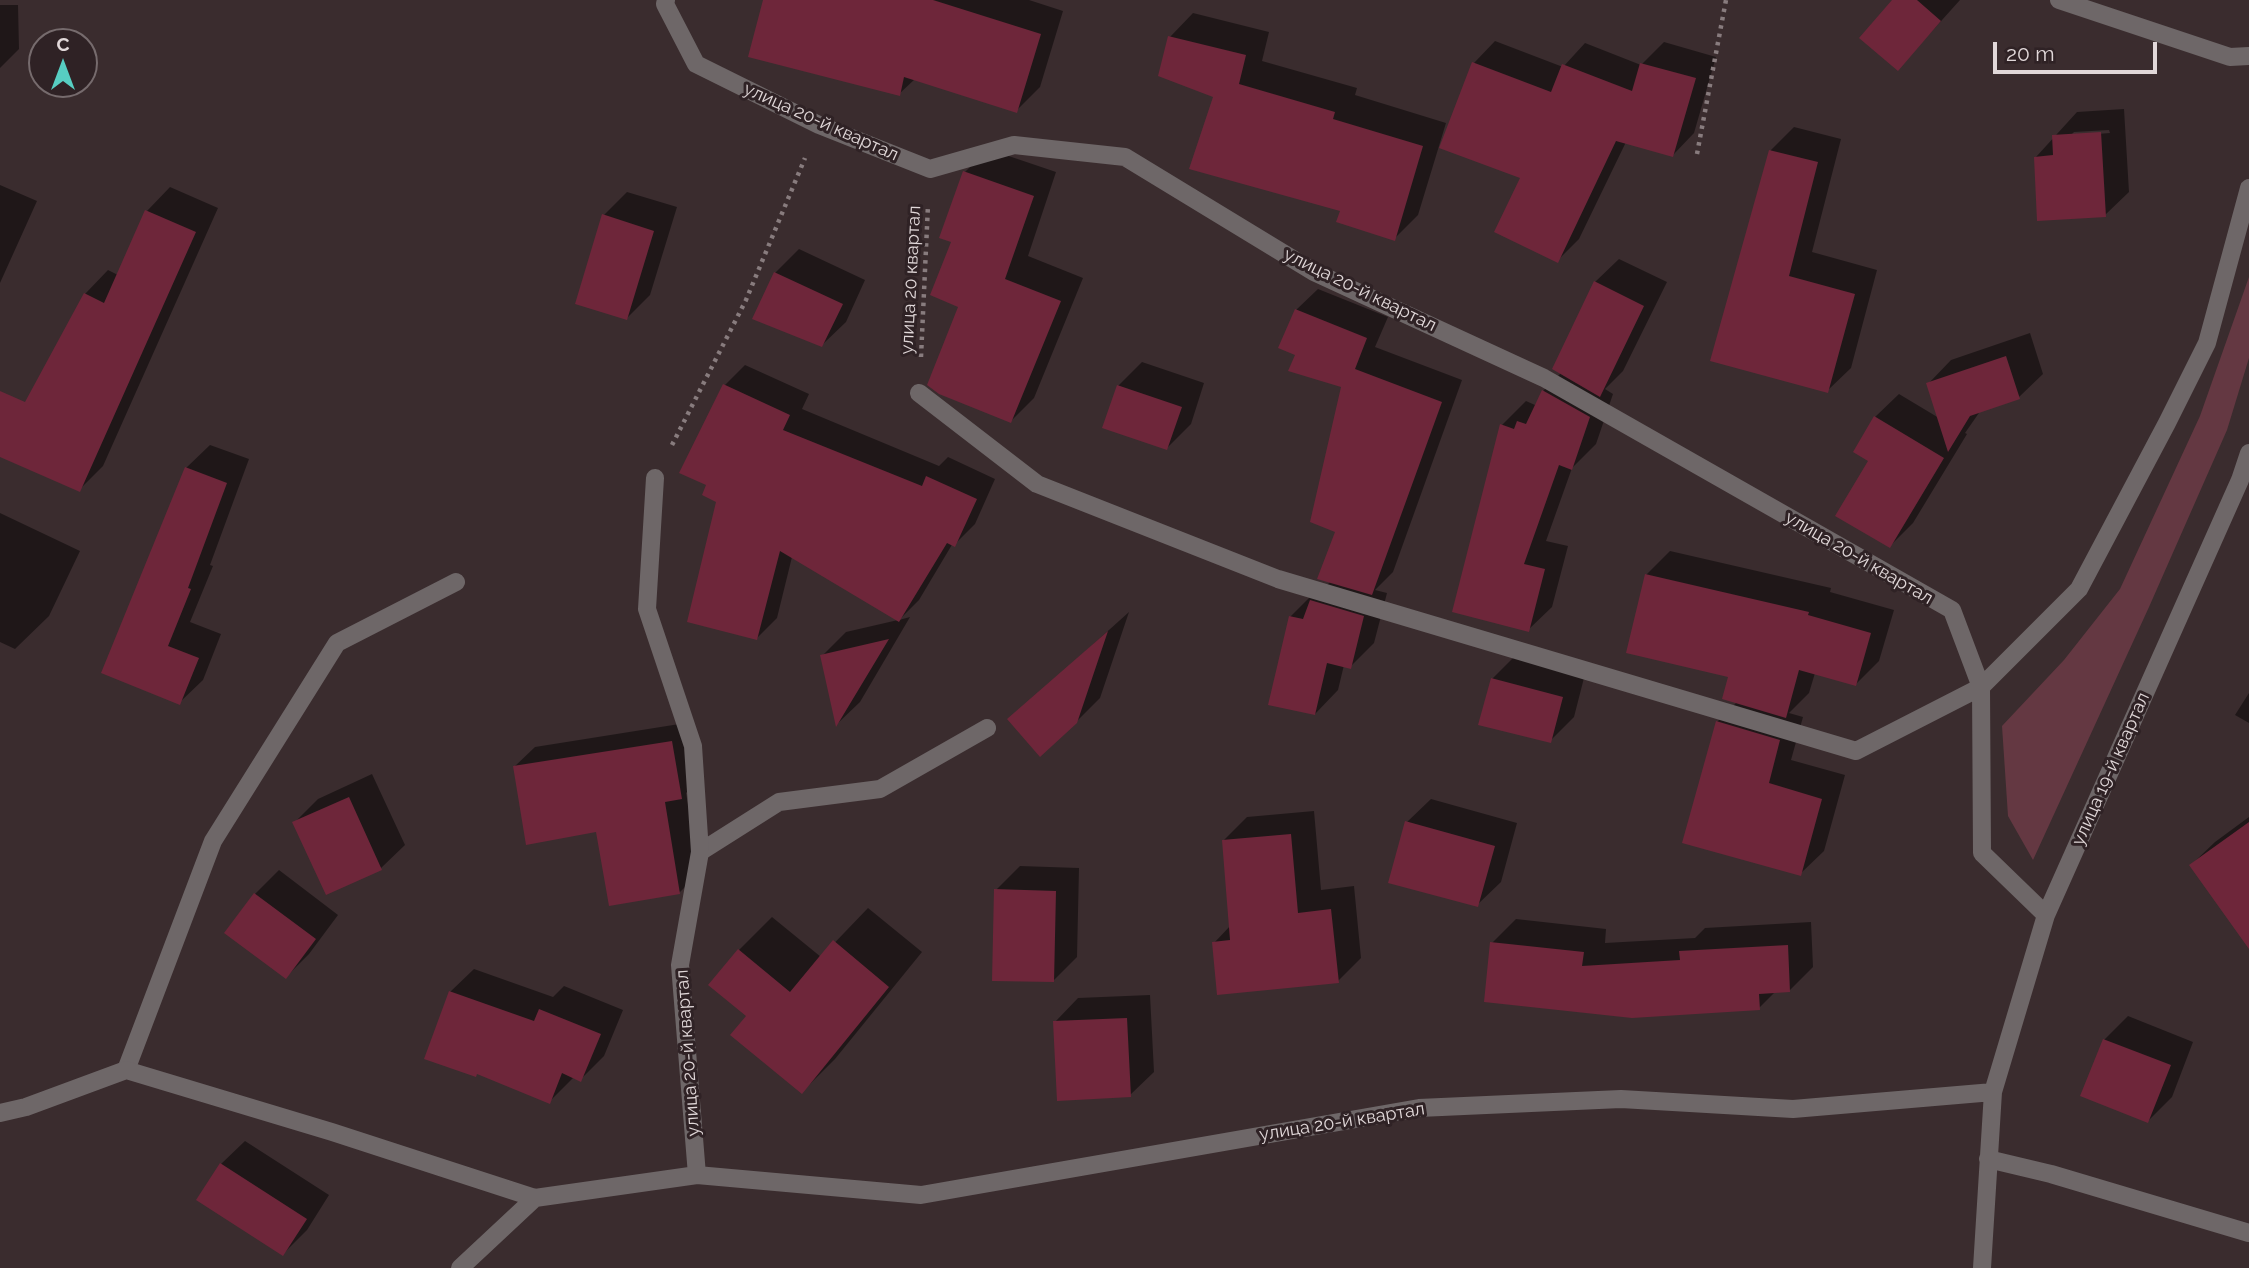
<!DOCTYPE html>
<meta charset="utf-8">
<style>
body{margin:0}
#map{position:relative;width:2249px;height:1268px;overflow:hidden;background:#3a2c2e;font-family:Raleway,sans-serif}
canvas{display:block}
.north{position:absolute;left:28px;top:28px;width:70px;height:70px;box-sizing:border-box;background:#2f2225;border:2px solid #766b6d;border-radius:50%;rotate:0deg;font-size:19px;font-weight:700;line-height:28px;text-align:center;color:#e1d8d9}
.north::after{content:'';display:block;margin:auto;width:24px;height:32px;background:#57cec2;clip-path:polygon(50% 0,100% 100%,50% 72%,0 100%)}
.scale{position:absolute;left:1993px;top:42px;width:164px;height:32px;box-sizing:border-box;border:4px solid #e1d8d9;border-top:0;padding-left:9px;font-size:21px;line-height:24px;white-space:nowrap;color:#e1d8d9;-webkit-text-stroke:5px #2f2225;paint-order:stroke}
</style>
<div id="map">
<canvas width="2249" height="1268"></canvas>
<div class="north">С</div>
<div class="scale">20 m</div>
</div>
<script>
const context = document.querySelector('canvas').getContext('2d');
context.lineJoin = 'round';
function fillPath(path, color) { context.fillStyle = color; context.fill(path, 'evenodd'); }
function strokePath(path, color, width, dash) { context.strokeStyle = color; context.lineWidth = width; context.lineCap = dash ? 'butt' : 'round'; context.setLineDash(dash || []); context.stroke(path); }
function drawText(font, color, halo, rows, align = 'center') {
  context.font = font + ' Raleway,sans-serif'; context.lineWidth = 6; context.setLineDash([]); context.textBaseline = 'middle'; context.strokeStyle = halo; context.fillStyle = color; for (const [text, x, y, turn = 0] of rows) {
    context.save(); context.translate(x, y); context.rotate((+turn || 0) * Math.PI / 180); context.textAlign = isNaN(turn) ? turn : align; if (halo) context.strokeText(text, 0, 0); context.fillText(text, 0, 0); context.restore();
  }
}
fillPath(new Path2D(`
 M2249,277V358L2227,430L2149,607L2033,860L2008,816L2002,726L2064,660L2120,589L2200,416Z`), '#643842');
fillPath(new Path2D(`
 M765,0H1029L1063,11L1040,87L1016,111L915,79L899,94Z
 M1895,0H1960L1898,69Z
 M0,5H18L19,49L0,68Z
 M1193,13L1269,32L1262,61L1357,88L1355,95L1446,123L1418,215L1394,239L1342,210L1216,96L1170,37Z
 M1495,41L1563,67L1585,43L1641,65L1664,42L1716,57L1694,133L1673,155L1626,142L1579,239L1557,261L1474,63Z
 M2124,109L2129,192L2105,215L2036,157L2077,112ZM2109,130L2110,133L2070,136L2074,132Z
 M1794,127L1841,139L1812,252L1877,270L1851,368L1827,391L1712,360L1771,150Z
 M988,149L1056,172L1028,256L1083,278L1034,398L1011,421L961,306L954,241L965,172Z
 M0,185L37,201L0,283Z
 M170,187L218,208L103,466L79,490L85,294L108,270L118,275L147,211Z
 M627,192L677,207L650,295L627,318L604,215Z
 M799,249L865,280L846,322L822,345L775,273Z
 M1619,259L1667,282L1623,371L1605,389L1613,394L1596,444L1572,468L1546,541L1568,546L1552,607L1528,630L1502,425L1526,401L1535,405L1543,391L1561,373L1595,282Z
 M1318,289L1388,317L1375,347L1462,380L1393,572L1375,590L1387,593L1374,643L1350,667L1344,665L1338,690L1315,714L1290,617L1314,593L1318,594L1331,581L1337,531L1343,386L1297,354L1296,310Z
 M2030,333L2043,374L2019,397L1981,410L1965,433L1967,434L1913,523L1890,546L1870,460L1875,417L1899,394L1939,418L1928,384L1951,360Z
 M1142,362L1204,383L1191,424L1167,448L1118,386Z
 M745,365L809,394L802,409L939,466L948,457L995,479L975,524L955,544L953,543L919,600L899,620L910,617L860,702L837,724L822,656L846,632L898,620L792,557L777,618L757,638L718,501L709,485L725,385Z
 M210,445L249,459L210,565L213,566L190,622L221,634L203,680L179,703L103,673L186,468Z
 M0,513L80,551L49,616L15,649L0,642Z
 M1670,551L1831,588L1830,592L1894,610L1879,661L1856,684L1815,673L1809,693L1789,713L1803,717L1791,760L1845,775L1824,851L1800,874L1717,722L1737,702L1731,675L1646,575Z
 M1129,612L1100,698L1076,722L1010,719Z
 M1516,655L1585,674L1574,717L1550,741L1492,679Z
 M2249,693V723L2235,715Z
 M692,722L702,777L686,793L700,872L680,892L514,767L535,747Z
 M372,774L405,845L381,868L294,823L318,799Z
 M1431,799L1517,823L1501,882L1477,905L1407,822Z
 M1314,811L1321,890L1354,886L1361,958L1338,981L1214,943L1231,925L1224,840L1247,817Z
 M2249,817V902L2191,865L2215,842Z
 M1020,866L1079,868L1077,957L1054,980L996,890Z
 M279,870L338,915L309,954L286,977L226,932L255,894Z
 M868,908L922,952L835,1059L802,1092L749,1016L739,950L772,917L821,957Z
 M1516,919L1606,929L1605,943L1695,938L1705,928L1811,922L1813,967L1790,990L1776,991L1759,1008L1632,1016L1492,943Z
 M474,969L553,997L564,986L623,1010L604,1056L580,1080L573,1078L549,1102L450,992Z
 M1150,995L1154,1072L1130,1095L1055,1022L1078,998Z
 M2128,1016L2193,1042L2172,1097L2148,1121L2104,1040Z
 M245,1141L329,1195L307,1230L283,1254L221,1164Z`), '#0007');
fillPath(new Path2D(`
 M763,0H933L1041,34L1017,113L904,77L900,96L748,57Z
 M1892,0H1917L1941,21L1898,71L1859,38Z
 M1168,36L1246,55L1239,84L1335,112L1333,119L1423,146L1395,241L1336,222L1340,211L1189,169L1213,97L1158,76Z
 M1472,62L1551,92L1562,64L1632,91L1640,63L1696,78L1673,157L1616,141L1558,263L1494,232L1520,178L1439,148Z
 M2101,132L2106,217L2037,221L2034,157L2053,155L2052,135Z
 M1769,150L1818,162L1789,276L1855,294L1828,393L1710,361Z
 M963,171L1034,196L1005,279L1061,301L1011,423L939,394L927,385L958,307L930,295L951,242L939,238Z
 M145,210L196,232L80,492L0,457V391L25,402L84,293L104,303Z
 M602,214L654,231L627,320L575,304Z
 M774,272L843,304L822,347L752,319Z
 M1594,281L1644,306L1600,397L1552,369Z
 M1295,309L1367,338L1355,369L1442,402L1372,595L1317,579L1335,532L1310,522L1341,387L1288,371L1295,355L1278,348Z
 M2006,356L2020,399L1970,416L1948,452L1926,383Z
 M723,384L790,415L783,430L922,486L926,476L977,499L955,547L947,543L899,622L780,551L757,640L687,622L716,502L702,495L706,485L679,473Z
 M1117,385L1182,407L1167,450L1102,428Z
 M1542,390L1590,417L1572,470L1559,465L1524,564L1545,569L1529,632L1452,612L1500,424L1514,429L1517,421L1526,424Z
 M1874,416L1944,458L1890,548L1835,516L1868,461L1853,452Z
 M185,467L227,483L188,588L191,589L168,646L199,658L180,705L101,673Z
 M1645,574L1809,612L1808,615L1871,633L1856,686L1799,670L1786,718L1722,699L1728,677L1626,653Z
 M1310,600L1364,616L1351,669L1327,663L1315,715L1268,705L1289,616L1303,619Z
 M1108,631L1077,723L1040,757L1007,719Z
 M889,639L836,727L820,655Z
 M1491,678L1563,697L1551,743L1478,725Z
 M1716,721L1780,740L1769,783L1822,799L1801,876L1682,843Z
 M672,741L682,799L665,802L680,894L609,906L596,832L526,845L513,766Z
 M349,797L382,870L326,895L292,822Z
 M1405,821L1495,846L1478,907L1388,883Z
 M2249,822V949L2189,865Z
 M1291,834L1298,913L1331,909L1339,983L1217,995L1212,942L1230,940L1222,840Z
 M994,889L1056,891L1054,982L992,981Z
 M254,893L316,939L286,979L224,933Z
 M833,940L889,987L802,1094L730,1035L746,1016L708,985L738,949L790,992Z
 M1490,942L1584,952L1582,966L1680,960L1679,951L1788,945L1790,992L1759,994L1760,1010L1632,1018L1484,1002Z
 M449,991L534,1021L539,1009L601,1034L581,1082L562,1073L550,1104L477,1074L476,1077L424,1059Z
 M1127,1018L1131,1097L1057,1101L1053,1021Z
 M2103,1039L2171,1065L2148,1123L2080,1096Z
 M220,1163L307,1219L283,1256L196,1200Z`), '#6e263a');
strokePath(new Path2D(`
 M1697,154L1726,0
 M921,357L928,205
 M672,445L746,300L805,158`), '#887c7e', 4.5, [3.5, 5]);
strokePath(new Path2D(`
 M2059,0L2230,57L2249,56
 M700,852L779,802L880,789L987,728
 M126,1070L213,841L337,643L456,582`), '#6e6768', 18);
strokePath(new Path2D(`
 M666,0L665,4L696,64L819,125L930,169L1014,145L1125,157L1314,272L1544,378L1952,610L1981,687L1982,853L2046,915
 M919,393L1037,484L1278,579L1856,751L1981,687L2079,589L2167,423L2207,343L2249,188
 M655,478L647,609L693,746L700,852L680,965L697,1175
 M0,1113L26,1107L126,1070L332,1132L535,1198L697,1175L921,1195L1419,1108L1621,1099L1793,1109L1993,1092
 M1988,1159L2051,1174L2249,1233
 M460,1268L535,1198
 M1982,1268L1993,1092L2046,915L2240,480L2249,453`), '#6e6768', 18);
drawText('18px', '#e1d8d9', '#2f2225', [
 ["улица 20-й квартал",821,122,24],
 ["улица 20 квартал",911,280,-87],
 ["улица 20-й квартал",1360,290,26],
 ["улица 20-й квартал",1859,558,30],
 ["улица 19-й квартал",2111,769,-66],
 ["улица 20-й квартал",688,1053,-94],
 ["улица 20-й квартал",1342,1122,-9]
]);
</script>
